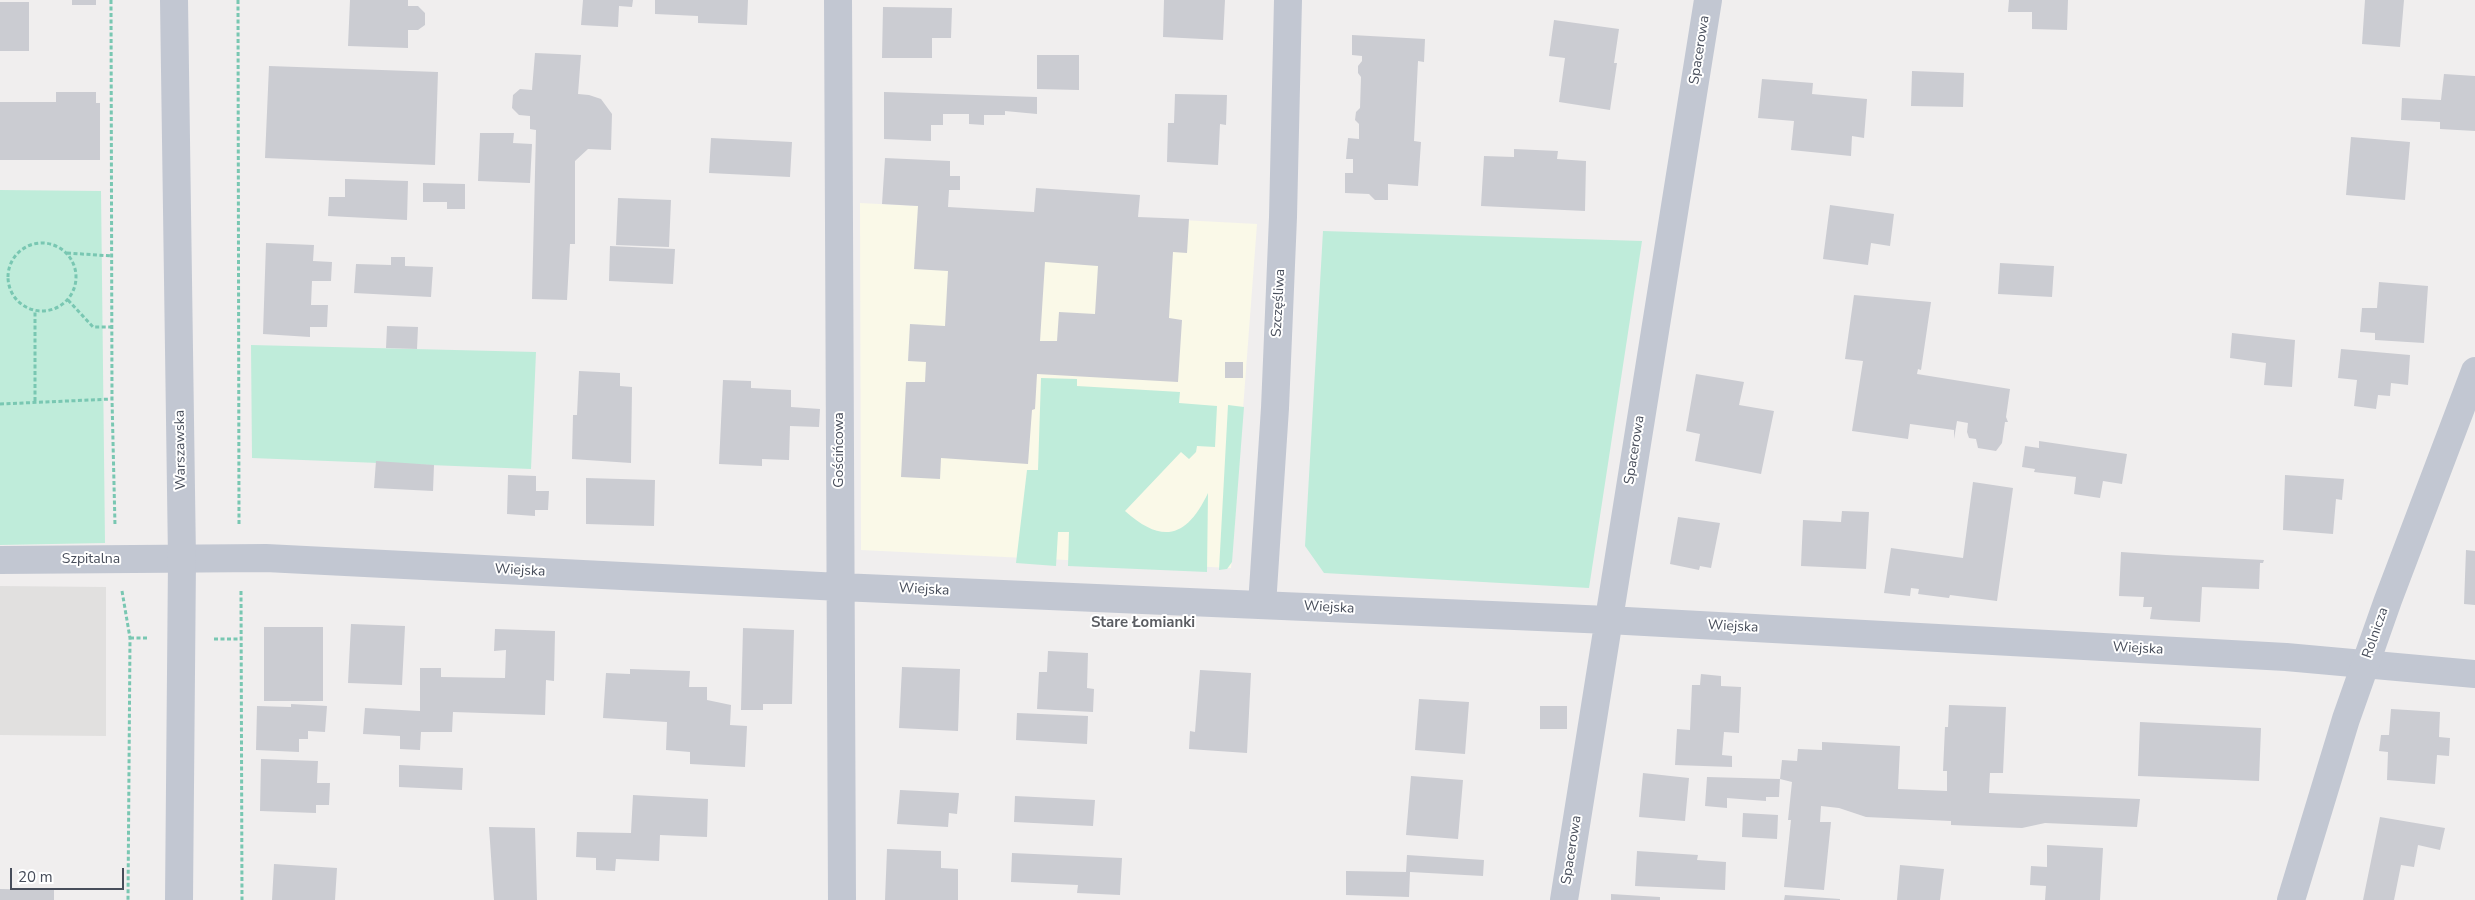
<!DOCTYPE html>
<meta charset="utf-8">
<style>
body{margin:0}
#map{position:relative;width:2475px;height:900px;overflow:hidden;background:#f0eeee;font-family:"Nunito Sans",sans-serif}
canvas{display:block}
.scale{position:absolute;left:10px;top:868px;width:114px;height:22px;box-sizing:border-box;border:2px solid #474d5a;border-top:0;padding-left:6px;font-size:15px;line-height:18px;white-space:nowrap;color:#474d5a;-webkit-text-stroke:4px #fff;paint-order:stroke}
</style>
<div id="map">
<canvas width="2475" height="900"></canvas>
<div class="scale">20 m</div>
</div>
<script>
const context = document.querySelector('canvas').getContext('2d');
context.lineJoin = 'round';
function fillPath(path, color) { context.fillStyle = color; context.fill(path, 'evenodd'); }
function strokePath(path, color, width, dash) { context.strokeStyle = color; context.lineWidth = width; context.lineCap = dash ? 'butt' : 'round'; context.setLineDash(dash || []); context.stroke(path); }
function drawText(font, color, halo, rows, align = 'center') {
  context.font = font + ' "Nunito Sans",sans-serif'; context.lineWidth = 4; context.setLineDash([]); context.textBaseline = 'middle'; context.strokeStyle = halo; context.fillStyle = color; for (const [text, x, y, turn = 0] of rows) {
    context.save(); context.translate(x, y); context.rotate((+turn || 0) * Math.PI / 180); context.textAlign = isNaN(turn) ? turn : align; if (halo) context.strokeText(text, 0, 0); context.fillText(text, 0, 0); context.restore();
  }
}
fillPath(new Path2D(`
 M860,203L1257,224L1231,568L861,550Z`), '#faf9e8');
fillPath(new Path2D(`
 M0,586L106,587V736L0,735Z`), '#e1e0df');
fillPath(new Path2D(`
 M0,190L101,191L105,543L0,545Z
 M1323,231L1642,241L1589,588L1324,573L1305,546Z
 M251,345L536,352L531,469L252,458Z
 M1041,378L1077,379V386L1180,392L1179,403L1217,406L1215,447L1197,446L1196,452L1189,459L1181,452L1125,511C1163,545 1187,537 1208,493L1207,572L1068,566L1069,532H1058L1056,566L1016,563L1027,470H1038Z
 M1228,405L1244,407L1232,562L1227,569L1219,570Z`), '#bfecda');
fillPath(new Path2D(`
 M72,0H96V5H72Z
 M350,0H408V6H418L425,13V25L418,30H408V48L348,46Z
 M583,0H633L632,7L619,6L618,27L581,25Z
 M655,0H748L747,25L698,23V16L655,14Z
 M1164,0H1225L1223,40L1163,37Z
 M2009,0H2068L2067,30L2032,29V12H2008Z
 M2365,0H2404L2400,47L2362,44Z
 M0,2H29V51H0Z
 M883,7L952,8L951,38H932V58H882Z
 M1554,20L1619,29L1614,63H1617L1610,110L1559,102L1565,58L1549,56Z
 M1352,35L1425,39L1424,62L1418,61L1414,141L1421,142L1418,186L1388,184V200H1375L1369,194L1345,193V173H1353V159H1346L1348,138L1359,139V124L1355,120L1356,112L1360,108L1361,77L1358,73V66L1362,61V56L1352,55Z
 M535,53L581,55L578,94L589,95L601,99L612,114L611,150L588,149L575,161V244H570L567,300L532,299L536,130L530,129V116L519,115L512,108L513,95L520,89L532,90Z
 M1037,55H1079V90L1037,89Z
 M269,66L438,72L435,165L265,158Z
 M1912,71L1964,73L1963,107L1911,106Z
 M2444,74L2475,76V131L2440,129V122L2401,120L2402,98L2441,100Z
 M1762,79L1813,83L1812,94L1867,99L1864,138L1852,136L1851,156L1791,150L1794,121L1758,118Z
 M56,92H96V103H100V160H0V102H56Z
 M884,92L1037,97V114L1005,111V115H984V125L969,124V114H943V125H931V141L884,139Z
 M1175,94L1227,95L1226,125L1220,124L1218,165L1167,162L1168,123H1174Z
 M480,133H514L513,143L532,144L530,183L478,181Z
 M2351,137L2410,142L2405,200L2346,195Z
 M711,138L792,142L790,177L709,173Z
 M1514,149L1558,151L1557,159L1586,161L1585,211L1481,206L1484,156L1514,157Z
 M885,158L950,161V176H960V190H949L948,207L1034,212L1036,188L1140,195L1138,217L1189,219L1187,253L1173,252L1169,318L1182,320L1178,382L1037,374L1035,409L1032,410L1028,464L941,458L940,479L901,477L906,382H925L926,362L908,361L910,324L945,326L948,271L914,269L918,206L882,204ZM1045,262L1098,266L1095,314L1059,312L1057,341H1040Z
 M345,179L408,181L407,220L328,216L329,197H345Z
 M423,183L465,184V209H447V202H423Z
 M618,198L671,200L669,247L616,245Z
 M1830,205L1894,214L1890,246L1871,243L1868,265L1823,259Z
 M266,243L314,245L313,261L332,262L331,281H312L311,305H328L327,327H310V337L263,334Z
 M610,246L675,249L673,284L609,281Z
 M391,257H405V266L433,267L431,297L354,293L356,264L391,265Z
 M2000,263L2054,266L2052,297L1998,294Z
 M2379,282L2428,286L2424,343L2375,340V333L2360,332L2362,308H2377Z
 M1854,295L1931,302L1921,370L1918,369L1917,374L2010,389L2006,417L2008,422H2005L2002,443L1996,451L1978,448L1976,439L1969,438L1967,432L1968,423L1957,421L1954,439V430L1910,424L1908,439L1852,431L1863,361L1845,359Z
 M387,326L418,327L417,349L386,348Z
 M2232,333L2295,340L2292,387L2264,385L2266,363L2230,358Z
 M2341,349L2410,355L2408,385L2391,383L2390,396L2378,395L2376,409L2354,406L2357,380L2338,378Z
 M1225,362H1243V378H1225Z
 M579,371L620,373V386L632,387L631,463L572,459L573,415H577Z
 M1696,374L1744,382L1739,405L1774,411L1761,474L1695,461L1700,434L1686,431Z
 M723,380L751,381V388L791,390V407L820,409L819,427L790,426L789,460L762,459V466L719,464Z
 M2039,441L2127,454L2122,484L2103,481L2100,498L2074,494L2076,477L2034,472L2035,469L2022,467L2025,446L2039,448Z
 M376,461L434,465L433,491L374,488Z
 M508,475L536,476V491H549L548,510H535V516L507,514Z
 M2285,475L2344,479L2342,500L2336,499L2333,534L2283,530Z
 M586,478L655,480L654,526L586,524Z
 M1973,482L2013,488L1997,601L1950,595L1949,598L1918,594L1919,589L1911,588L1910,596L1884,593L1891,548L1963,558Z
 M1842,511L1869,512L1866,569L1801,566L1803,520L1841,522Z
 M1678,517L1720,523L1711,568L1700,566L1699,570L1670,564Z
 M2466,550L2475,551V605L2464,604Z
 M2121,552L2166,555L2264,560L2263,563H2260L2259,589L2202,587L2200,622L2163,620L2150,619L2152,607H2143L2144,597L2119,596Z
 M351,624L405,626L402,685L348,683Z
 M264,627H323V701H264Z
 M743,628L794,630L792,704H763V710H741Z
 M495,629L555,631L554,681L546,680L545,715L453,712L452,732H421L420,750L400,749V736L363,734L365,708L420,711V668H441V677L505,678L506,650L494,651Z
 M1048,651L1088,653L1087,688L1094,689L1093,712L1037,709L1039,672H1047Z
 M902,667L960,669L958,731L899,728Z
 M630,669L690,671L689,687H707V700L731,705L730,725L747,726L745,767L690,764V752L666,750L667,722L603,718L606,673L630,674Z
 M1200,670L1251,673L1247,753L1189,749L1190,731L1195,732Z
 M1701,674L1721,676V686L1741,687L1739,733L1724,732L1722,755L1732,756V767L1675,765L1677,729L1690,730L1692,685H1700Z
 M1419,699L1469,702L1465,754L1415,750Z
 M291,704L327,706L325,732L308,731V739H299V752L256,750L257,706L291,707Z
 M1949,705L2006,707L2003,773H1990L1989,793L2140,799L2137,827L2045,823L2022,828L1951,825V821L1866,817L1839,808L1821,806L1820,822H1831L1824,890L1784,887L1791,820H1788L1792,782L1780,779L1782,760L1797,761L1798,749L1822,750V742L1900,746L1898,789L1947,791V771H1943L1945,727H1948Z
 M1540,706H1567V729H1540Z
 M2391,709L2440,712L2439,737L2450,738L2449,756L2437,755L2435,784L2387,780L2388,752L2379,751L2381,735H2389Z
 M1017,713L1088,716L1087,744L1016,740Z
 M2140,722L2261,728L2259,781L2138,776Z
 M261,759L318,761L317,783H330L329,805H316V813L260,811Z
 M399,765L463,768L462,790L399,787Z
 M1643,773L1689,778L1685,821L1639,817Z
 M1411,776L1463,780L1458,839L1406,835Z
 M1707,777L1780,779L1779,797H1766V801L1727,798V808L1705,806Z
 M900,790L959,793L957,814L949,813L948,827L897,824Z
 M633,795L708,799L707,837L660,835L659,861L616,859L615,871L596,870V858L576,857L577,832L631,833Z
 M1015,796L1095,800L1093,826L1014,822Z
 M1743,813L1778,815L1777,839L1742,837Z
 M2380,817L2445,828L2440,850L2418,845L2414,867L2401,865L2394,900H2363Z
 M489,827L535,828L537,900H494Z
 M2047,845L2103,848L2100,900H2045L2046,886L2030,885L2031,866L2047,867Z
 M887,849L941,851V868L958,869V900H885Z
 M1637,851L1698,855L1697,860L1726,862L1725,890L1635,886Z
 M1012,853L1122,858L1120,895L1077,893L1078,885L1011,882Z
 M1407,855L1484,860L1483,876L1410,872L1409,897L1346,895V871L1406,872Z
 M274,864L337,868L335,900H272Z
 M1900,865L1944,869L1940,900H1897Z
 M0,889L54,890V900H0Z
 M1611,894L1660,897V900H1611Z
 M1785,895L1840,899V900H1784Z`), '#cbccd2');
strokePath(new Path2D(`
 M111,0L112,399L115,526
 M238,0L239,524
 M8 277a34 34 0 1 1 68 0a34 34 0 1 1-68 0Z
 M67,253L112,256
 M68,300L93,327H112
 M35,401V311
 M0,404L112,399
 M122,591L130,638L128,900
 M241,591L242,900
 M130,638H147
 M214,639H241`), '#79c7b2', 3, [4, 2.5]);
strokePath(new Path2D(`
 M838,0L842,900
 M0,560L266,558L840,587L1608,620L2286,657L2475,674
 M1262,605L1275,408L1283,217L1288,0
 M1564,900L1708,0`), '#c2c7d2', 28);
strokePath(new Path2D(`
 M174,0L182,559L179,900
 M2291,900L2346,719L2388,600L2475,371`), '#c2c7d2', 28);
drawText('14px', '#474d5a', '#fff', [
 ["Spacerowa",1700,50,-81],
 ["Szczęśliwa",1279,303,-87],
 ["Warszawska",181,450,-91],
 ["Gościńcowa",840,450,-90],
 ["Spacerowa",1635,450,-81],
 ["Szpitalna",91,560],
 ["Wiejska",520,571,3],
 ["Wiejska",924,590,3],
 ["Wiejska",1329,608,3],
 ["Wiejska",1733,627,3],
 ["Rolnicza",2376,633,-71],
 ["Wiejska",2138,649,3],
 ["Spacerowa",1572,850,-81]
]);
drawText('bold 15px', '#5b5d62', '#fff', [
 ["Stare Łomianki",1143,623]
]);
</script>
